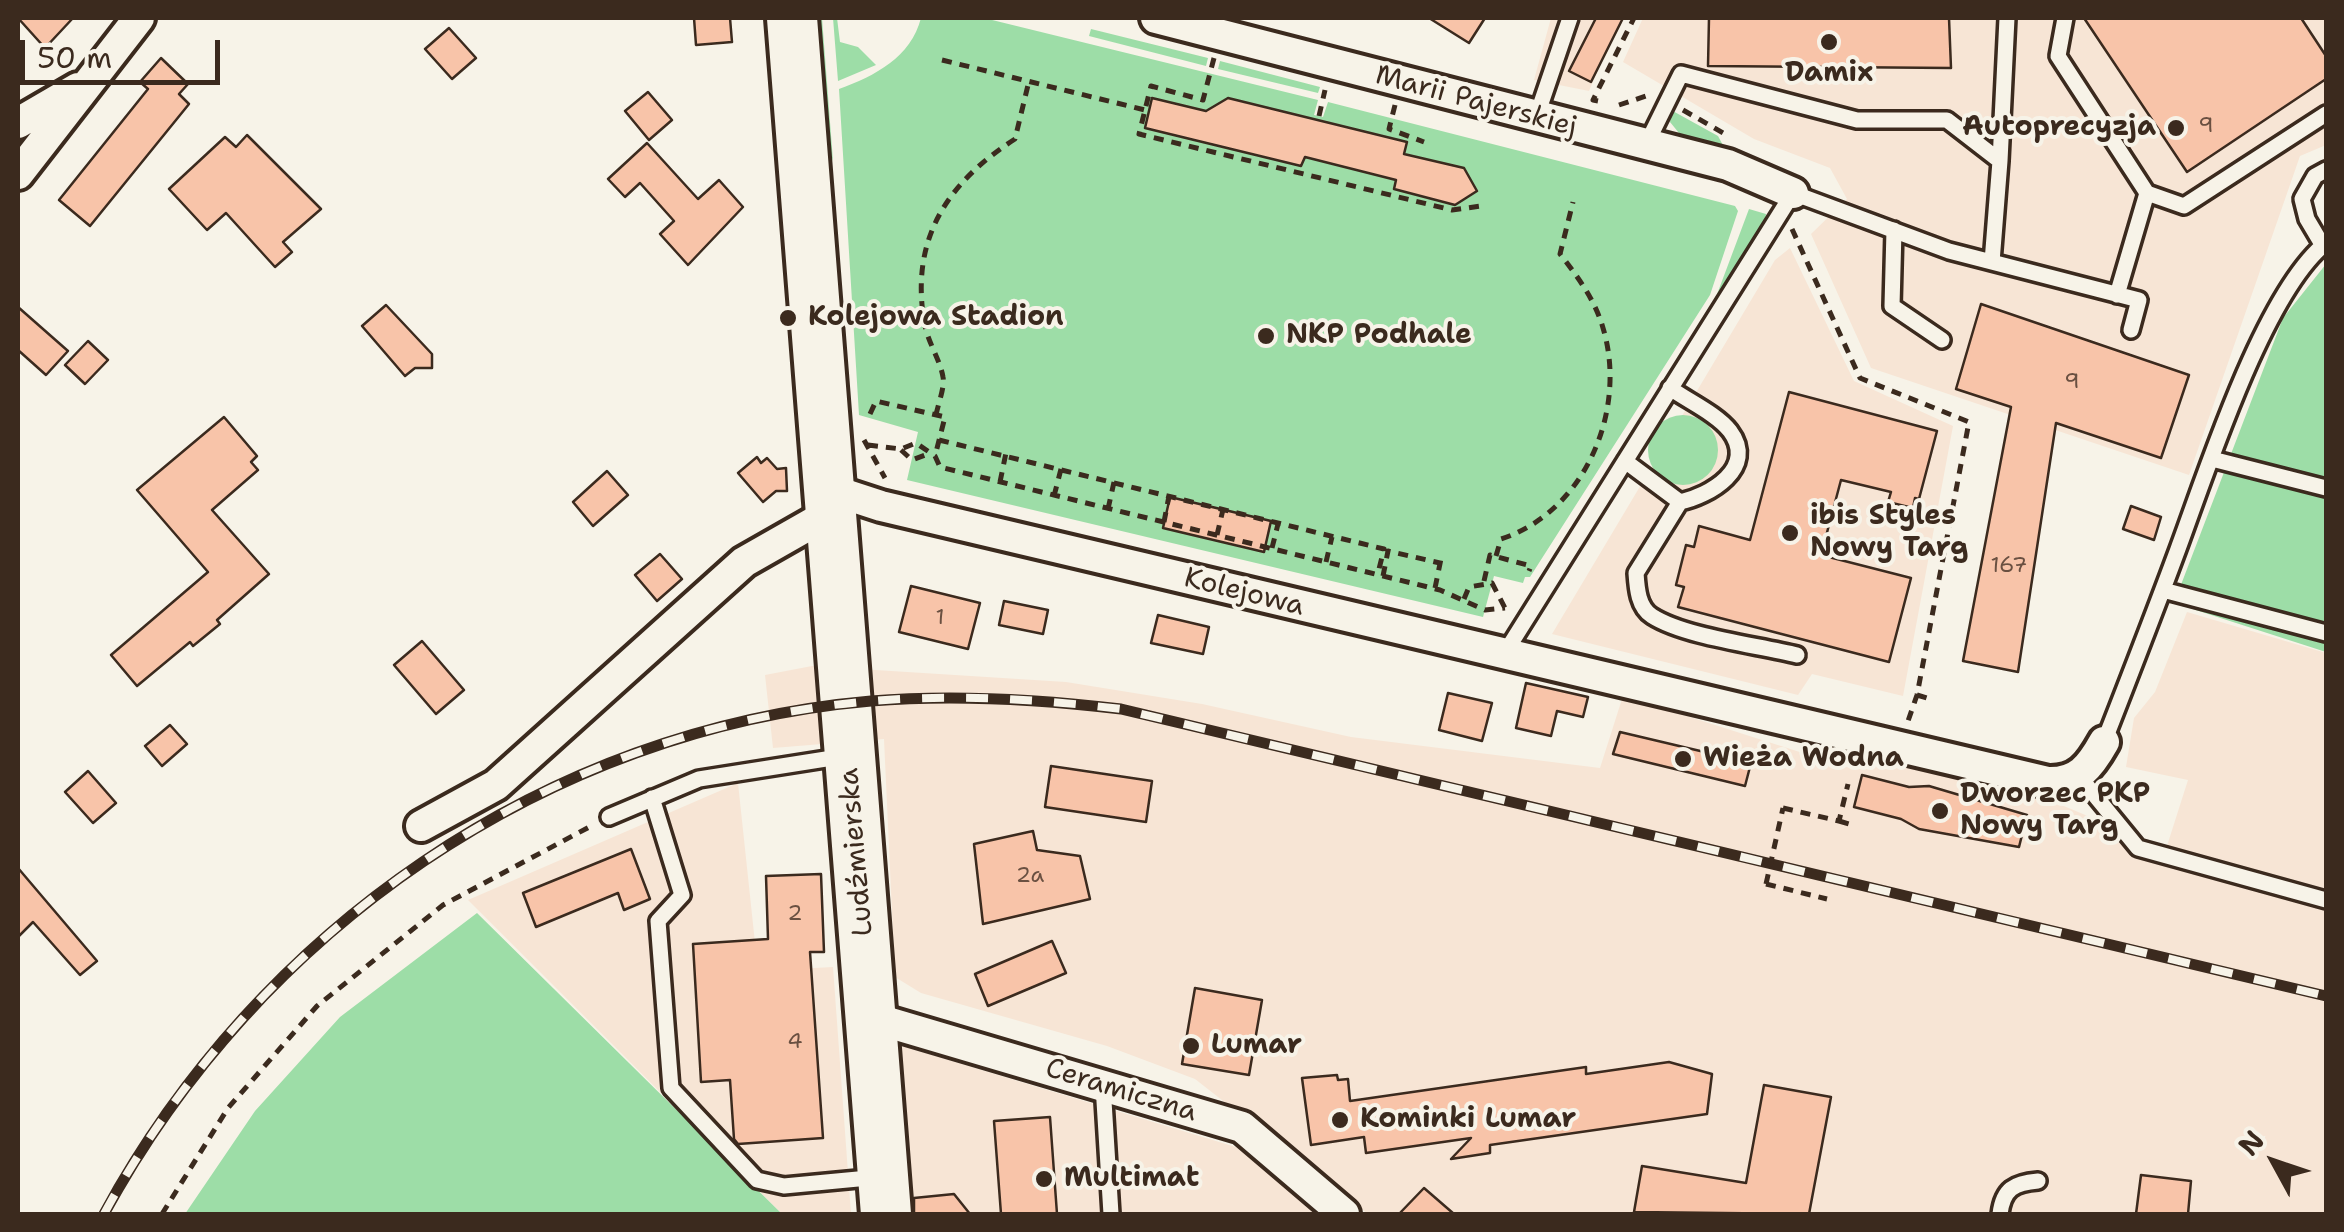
<!DOCTYPE html>
<meta charset="utf-8">
<style>
body{margin:0}
#map{position:relative;width:2344px;height:1232px;overflow:hidden;background:#f7f3e8;font-family:"Shantell Sans",sans-serif}
canvas{display:block}
.frame{position:absolute;inset:0;border:20px solid #3b2a1e;pointer-events:none}
.north{position:absolute;left:2224px;top:1112px;width:100px;height:100px;-webkit-text-stroke:8px #f7f3e8;paint-order:stroke;rotate:310deg;font-size:28px;font-weight:700;line-height:40px;text-align:center;color:#3b2a1e}
.north::after{content:'';display:block;margin:auto;width:35px;height:45px;background:#3b2a1e;clip-path:polygon(50% 0,100% 100%,50% 72%,0 100%)}
.scale{position:absolute;left:20px;top:40px;width:200px;height:45px;box-sizing:border-box;border:5px solid #3b2a1e;border-top:0;padding-left:12px;font-size:30px;line-height:35px;white-space:nowrap;color:#3b2a1e;-webkit-text-stroke:8px #f7f3e8;paint-order:stroke}
</style>
<div id="map">
<canvas width="2344" height="1232"></canvas>
<div class="frame"></div>
<div class="north">N</div>
<div class="scale">50 m</div>
</div>
<script>
const context = document.querySelector('canvas').getContext('2d');
context.lineJoin = 'round';
function fillPath(path, color) { context.fillStyle = color; context.fill(path, 'evenodd'); }
function strokePath(path, color, width, dash) { context.strokeStyle = color; context.lineWidth = width; context.lineCap = dash ? 'butt' : 'round'; context.setLineDash(dash || []); context.stroke(path); }
function drawText(font, color, halo, rows, align = 'center') {
  context.font = font + ' "Shantell Sans",sans-serif'; context.lineWidth = 8; context.setLineDash([]); context.textBaseline = 'middle'; context.strokeStyle = halo; context.fillStyle = color; for (const [text, x, y, turn = 0] of rows) {
    context.save(); context.translate(x, y); context.rotate((+turn || 0) * Math.PI / 180); context.textAlign = isNaN(turn) ? turn : align; if (halo) context.strokeText(text, 0, 0); context.fillText(text, 0, 0); context.restore();
  }
}
fillPath(new Path2D(`
 M1551,18H1620L1589,91L1534,80Z
 M1643,18H2326V145L2300,156L2189,475L1871,368L1811,234L1847,199L1830,168L1754,139L1623,62Z
 M1790,248L1854,381L1953,426L1903,696L1812,674L1798,695L1552,634L1775,260Z
 M2187,612L2326,653V1214H1368L1195,1079L1107,1046L921,993L895,977L884,739L773,748L765,675L812,666L1066,682L1202,704L1351,737L1600,768L1622,699L1671,711L1850,768L1894,763L2052,801L2166,849L2188,780L2126,767L2134,718L2155,692Z
 M738,783L758,971L833,967L851,1214H782L468,900Z
 M899,1045L1249,1151L1321,1214H915Z`), '#f7e5d5');
fillPath(new Path2D(`
 M809,18H822L833,161L816,105Z
 M833,18H837L840,42L858,47L876,65L838,81Z
 M921,18H984L1318,100L1314,115L1323,117L1328,102L1735,206L1738,211L1710,295L1530,577H1525L1523,583L1494,576L1483,617L907,480L918,432L859,415L839,89C875,76 911,57 921,18Z
 M1091,29L1208,58L1206,66L1089,36Z
 M1220,61L1320,87L1318,93L1218,69Z
 M1671,110L1718,136L1725,149L1683,138L1670,122Z
 M1749,209L1766,214L1765,220L1716,297Z
 M2326,264V652L2174,603L2283,318Z
 M1648 450a35 35 0 1 1 70 0a35 35 0 1 1-70 0Z
 M477,913L782,1214H185L255,1111L340,1017Z`), '#9ddda7');
const building = new Path2D(`
 M18,18H73L45,48Z
 M694,18H730L732,42L696,45Z
 M1429,18H1485L1469,43Z
 M1596,18H1623L1591,82L1569,71Z
 M1709,18H1949L1951,68L1708,66Z
 M2084,18H2301L2326,56V79L2187,172Z
 M449,28L476,58L452,79L425,49Z
 M161,58L188,84L179,94L189,104L90,226L59,200L148,89L140,82Z
 M648,92L672,120L649,140L625,111Z
 M1152,98L1206,111L1228,98L1407,142L1404,154L1464,168L1477,191L1455,205L1394,189L1396,180L1305,157L1301,166L1145,128Z
 M247,135L321,209L283,242L292,252L275,267L226,213L207,230L169,189L225,137L236,147Z
 M647,143L698,199L719,180L743,207L688,265L660,234L674,221L640,183L625,197L608,179Z
 M1981,304L2189,375L2161,458L2056,423L2018,672L1963,661L2011,407L1956,389Z
 M386,305L432,354V368H415L405,376L362,326Z
 M18,307L68,351L46,375L18,350Z
 M88,341L108,360L85,384L65,365Z
 M1789,392L1937,431L1919,499L1915,498L1913,508L1888,502L1891,492L1841,480L1821,555L1911,578L1889,662L1678,607L1684,587L1676,585L1686,545L1694,547L1699,526L1750,540Z
 M224,417L257,456L251,462L258,470L212,510L269,574L217,620L220,624L193,646L190,642L137,686L111,655L208,572L137,490Z
 M757,457L761,463L767,458L777,469L786,468L787,491H776L763,502L738,473Z
 M607,471L628,495L593,526L573,502Z
 M1170,497L1271,521L1264,552L1163,528Z
 M2131,506L2161,517L2154,540L2123,529Z
 M660,554L682,579L657,601L635,575Z
 M911,586L980,603L968,649L899,632Z
 M1004,601L1048,610L1043,634L999,625Z
 M1158,615L1209,627L1203,654L1151,643Z
 M422,641L464,690L436,714L394,665Z
 M1526,683L1588,697L1583,717L1557,711L1551,736L1516,728Z
 M1448,693L1492,703L1482,741L1439,730Z
 M170,725L187,744L162,766L145,746Z
 M1620,732L1751,763L1745,786L1613,754Z
 M1051,766L1152,781L1146,822L1045,807Z
 M88,771L116,803L93,823L65,792Z
 M1862,775L1909,787L1929,786L2027,815L2019,847L1919,829L1901,819L1854,807Z
 M1033,831L1037,850L1080,856L1090,899L983,924L974,844Z
 M631,849L650,899L624,910L618,893L536,927L523,893Z
 M18,868L97,961L80,975L33,922L18,937Z
 M821,874L824,952H810L823,1138L738,1144L734,1139L730,1080L701,1082L693,944L768,939L766,876Z
 M1052,941L1066,973L988,1006L975,974Z
 M1195,988L1262,1000L1249,1075L1182,1064Z
 M1669,1062L1712,1074L1707,1114L1490,1145V1153L1451,1159L1471,1138L1366,1153L1364,1137L1311,1145L1302,1078L1337,1075L1338,1080L1348,1079L1350,1101L1586,1067V1074Z
 M1764,1085L1831,1097L1809,1214L1634,1212L1642,1166L1746,1183Z
 M1050,1117L1057,1214H1001L994,1121Z
 M2141,1175L2191,1181L2188,1214H2136Z
 M1424,1188L1454,1214H1399Z
 M954,1194L970,1214H914V1198Z`);
fillPath(building, '#f8c4a9');
strokePath(building, '#3b2a1e', 2.5);
const service = new Path2D(`
 M2065,18L2058,56L2147,193
 M1536,118L1570,18
 M1646,145L1681,74L1857,120H1947L2000,161L1992,262
 M2000,161L2007,18
 M1894,230L1892,306L1942,340
 M2323,246L2307,219L2302,199L2315,176L2326,170
 M2117,295L2147,193L2184,206L2326,114
 M1670,388C1688,401 1717,414 1730,431C1758,468 1709,496 1680,502L1636,573C1637,588 1638,607 1652,616C1685,637 1757,645 1797,655
 M2212,459L2326,488
 M1625,461L1680,502
 M2163,590L2326,633
 M1503,656L1793,193L1949,251L2139,300L2131,330
 M2104,742C2129,678 2154,614 2178,549C2207,471 2264,292 2326,243
 M2079,776L2138,848L2326,900
 M652,798L682,895L658,921L671,1088L757,1180L784,1186L879,1177
 M609,817L699,779L845,756
 M1103,1085L1111,1214
 M2000,1214C2003,1189 2014,1183 2038,1181`);
const minor = new Path2D(`
 M1156,18L1728,165L1793,193
 M18,123L78,88
 M18,174L139,18
 M829,489L881,506L2048,782C2078,783 2090,767 2104,742
 M421,826L496,785L744,562L830,513
 M870,1017L1242,1127L1344,1214`);
const primary = new Path2D(`
 M792,18L886,1214`);
strokePath(service, '#3b2a1e', 22);
strokePath(minor, '#3b2a1e', 38);
strokePath(primary, '#3b2a1e', 58);
strokePath(new Path2D(`
 M1214,58L1203,100L1151,86L1139,134L1452,210L1481,206
 M942,60L1145,110
 M1598,101L1593,100L1634,18
 M1395,105L1389,129L1424,142
 M1619,105L1646,96
 M1683,110L1725,134
 M1319,116L1325,90
 M1792,229L1860,378L1969,422L1917,695L1907,724
 M870,414L876,401L945,417L935,456
 M936,415C938,404 945,387 943,377C940,360 929,344 925,326C909,242 945,184 1015,139L1029,81
 M864,440L885,478
 M939,440L1384,549L1378,573
 M868,445L901,449L916,443L935,456L940,467L1440,590L1485,610L1505,608
 M901,450L912,460L928,454
 M1000,482L1007,448
 M1054,496L1061,469
 M1108,509L1114,482
 M1164,522L1169,496
 M1217,535L1225,501
 M1272,548L1278,524
 M1496,556L1501,539C1585,512 1628,410 1603,328C1595,300 1578,277 1560,254L1573,202
 M1326,562L1332,537
 M1383,576L1388,551L1440,563
 M1484,581L1490,555L1531,566L1529,571
 M1435,588L1442,554
 M1464,599L1469,587L1492,583L1505,608
 M1917,695L1933,700
 M1783,808L1839,821L1848,784
 M1839,821L1856,826
 M1766,884L1827,899
 M162,1214L228,1108L317,1006L443,905L593,825`), '#3b2a1e', 5, [10, 8]);
strokePath(service, '#f7f3e8', 15);
strokePath(minor, '#f7f3e8', 30);
strokePath(primary, '#f7f3e8', 50);
const rail = new Path2D(`
 M104,1214C258,930 546,729 871,701C955,694 1037,699 1121,709L2326,996`);
strokePath(rail, '#3b2a1e', 11);
strokePath(rail, '#f7f3e8', 8, [22]);
strokePath(new Path2D(`
 M1766,884L1783,808`), '#3b2a1e', 5, [10, 8]);
for (const [x, y, r, color] of [
 [1829,42,10,"#3b2a1e"],
 [2176,128,10,"#3b2a1e"],
 [788,318,10,"#3b2a1e"],
 [1266,336,10,"#3b2a1e"],
 [1790,533,10,"#3b2a1e"],
 [1683,759,10,"#3b2a1e"],
 [1940,811,10,"#3b2a1e"],
 [1191,1046,10,"#3b2a1e"],
 [1340,1120,10,"#3b2a1e"],
 [1044,1179,10,"#3b2a1e"]
]) { const dot = new Path2D(); dot.arc(x, y, r, 0, 2 * Math.PI); context.fillStyle = color; context.fill(dot); strokePath(dot, '#f7f3e8', 4); }
drawText('22px', '#6a5041', null, [
 ["9",2206,126],
 ["9",2072,382],
 ["167",2009,566],
 ["1",940,618],
 ["2a",1030,876],
 ["2",795,914],
 ["4",795,1042]
]);
drawText('bold 28px', '#3b2a1e', '#f7f3e8', [
 ["Damix",1829,74,"center"],
 ["Autoprecyzja",2156,128,"right"],
 ["Kolejowa Stadion",808,318],
 ["NKP Podhale",1286,336],
 ["ibis Styles",1810,517],
 ["Nowy Targ",1810,549],
 ["Wieża Wodna",1703,759],
 ["Dworzec PKP",1960,795],
 ["Nowy Targ",1960,827],
 ["Lumar",1211,1046],
 ["Kominki Lumar",1360,1120],
 ["Multimat",1064,1179]
], 'left');
drawText('28px', '#3b2a1e', '#f7f3e8', [
 ["Marii Pajerskiej",1476,102,15],
 ["Kolejowa",1244,593,14],
 ["Ludźmierska",857,852,-95],
 ["Ceramiczna",1121,1091,17]
]);
</script>
